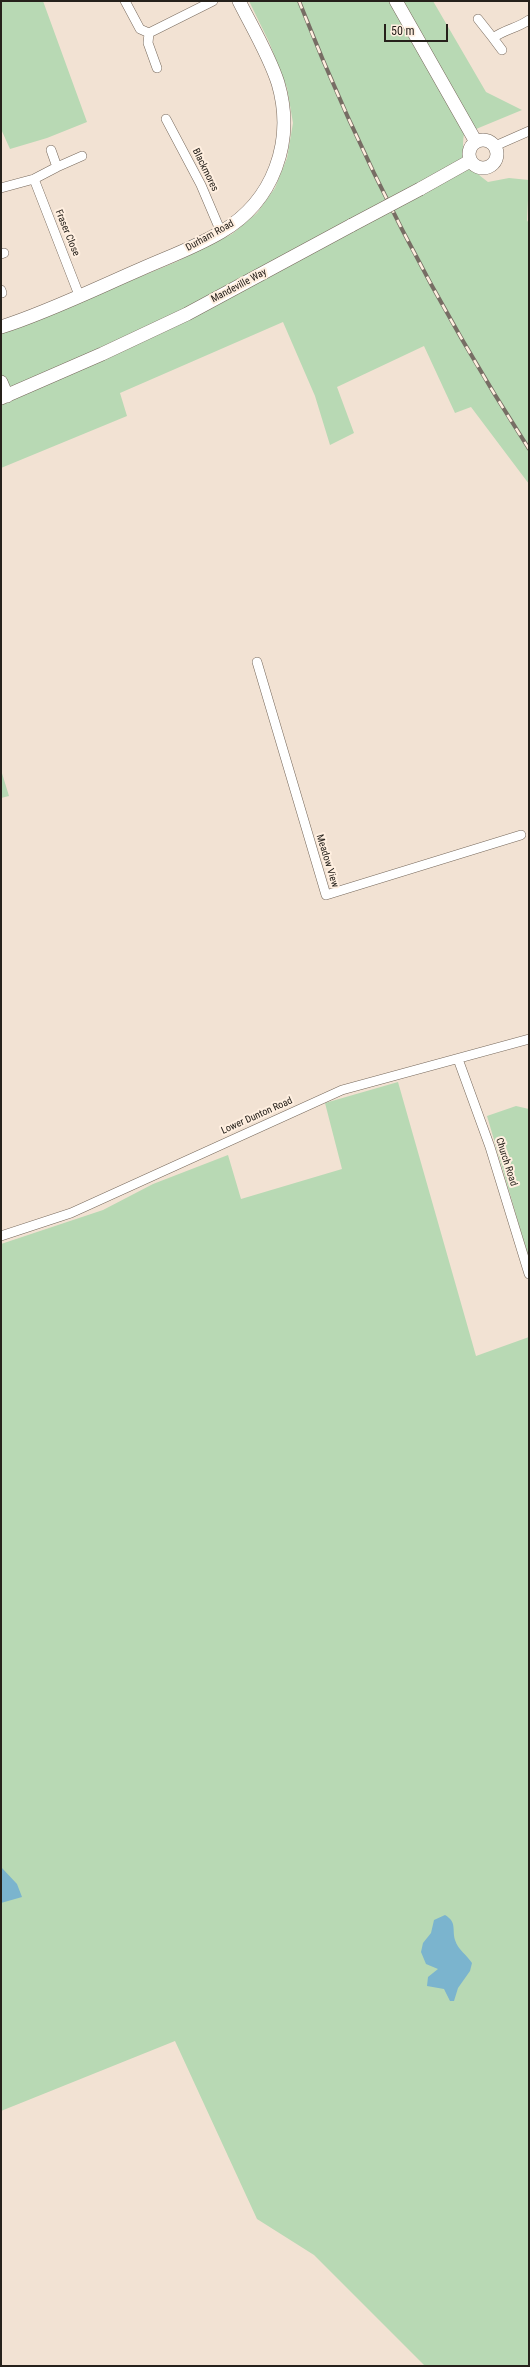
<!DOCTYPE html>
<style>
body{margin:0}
#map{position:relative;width:530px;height:2367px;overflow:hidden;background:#f2e2d3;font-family:"Roboto Condensed",sans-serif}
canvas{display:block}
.frame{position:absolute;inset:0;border:2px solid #26211b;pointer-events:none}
.scale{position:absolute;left:384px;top:24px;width:64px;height:18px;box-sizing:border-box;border:2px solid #26211b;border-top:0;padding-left:5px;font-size:12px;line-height:14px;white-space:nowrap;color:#26211b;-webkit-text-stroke:3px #ffefe0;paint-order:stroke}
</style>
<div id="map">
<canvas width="530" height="2367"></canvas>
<div class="frame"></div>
<div class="scale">50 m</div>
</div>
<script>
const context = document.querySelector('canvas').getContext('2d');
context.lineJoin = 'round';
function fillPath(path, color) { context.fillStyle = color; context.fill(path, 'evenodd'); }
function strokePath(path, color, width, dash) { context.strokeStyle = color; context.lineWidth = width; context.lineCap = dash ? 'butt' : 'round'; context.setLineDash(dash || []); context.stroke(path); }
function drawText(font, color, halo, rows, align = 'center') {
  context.font = font + ' "Roboto Condensed",sans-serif'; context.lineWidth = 4; context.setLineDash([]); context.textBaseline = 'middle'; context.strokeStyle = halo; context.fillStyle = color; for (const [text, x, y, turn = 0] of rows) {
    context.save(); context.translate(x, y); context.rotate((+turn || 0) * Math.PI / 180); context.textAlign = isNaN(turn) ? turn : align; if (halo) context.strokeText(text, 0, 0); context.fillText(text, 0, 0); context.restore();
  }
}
fillPath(new Path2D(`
 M1,1H43L87,122L47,138L10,149L1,129Z
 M249,1H433L486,92L522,110L464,134C460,159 469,167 488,182L509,178L529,180L527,220L529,224V484L471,407L455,413L424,346L337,387L354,433L330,445L315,396L283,322L120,393L127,416L1,468V334L176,262L232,234L257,213L275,188L287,158L293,123L287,88L269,42Z
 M1,770L9,796L1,798Z
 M398,1082L476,1356L529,1337V2366H425L314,2255L257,2219L175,2041L1,2111V1244L103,1210L153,1184L228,1155L241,1199L342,1169L325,1103Z
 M516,1106L529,1109V1259L487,1116Z`), '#b8d9b4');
fillPath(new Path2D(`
 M1,1867L17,1884L22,1897L1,1903Z
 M445,1915C457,1922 452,1929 455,1940C458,1950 467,1955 472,1963L470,1971L458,1988L454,2001H450L444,1989L427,1986L428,1977L438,1969L426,1964L421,1952L423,1943L431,1933L434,1920Z`), '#7bb4ce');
const street = new Path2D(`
 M125,1L140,29L149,33L148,43L157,68
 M478,19L493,38C505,29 518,28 529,20
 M149,33L213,1
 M493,38L502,50
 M166,119L201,185L221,232
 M495,146L529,131
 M57,167L82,156
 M34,179L79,295
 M1,188L34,179L57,167L51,150
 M1,254L4,253
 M1,290L2,293
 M257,662L326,895L521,835
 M458,1059L490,1147L529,1274
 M1,1236L71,1213L342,1090L529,1039`);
const secondary = new Path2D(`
 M396,1L476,142
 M469 154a14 14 0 1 1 28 0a14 14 0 1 1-28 0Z
 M420,189L470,161
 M1,327C46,313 97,288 141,269C168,257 196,247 221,232C274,201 295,141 278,83C269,55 252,27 239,1
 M1,382L7,396
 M1,398L102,354L187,314L352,225`);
strokePath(street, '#76685b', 10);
strokePath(secondary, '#76685b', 14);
strokePath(street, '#fff', 9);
strokePath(secondary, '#fff', 13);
const rail = new Path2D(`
 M299,1C360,157 438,308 529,449`);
strokePath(rail, '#776d64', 4);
strokePath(rail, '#ffefe0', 2.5, [8]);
const secondaryBridge = new Path2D(`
 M352,225L420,189`);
strokePath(secondaryBridge, '#76685b', 14, []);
strokePath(secondaryBridge, '#fff', 13);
drawText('10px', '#26211b', '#ffefe0', [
 ["Blackmores",205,170,64],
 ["Fraser Close",67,233,68],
 ["Durham Road",210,236,-29],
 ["Mandeville Way",239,286,-28],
 ["Meadow View",327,861,73],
 ["Lower Dunton Road",257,1116,-24],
 ["Church Road",506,1162,72]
]);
</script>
